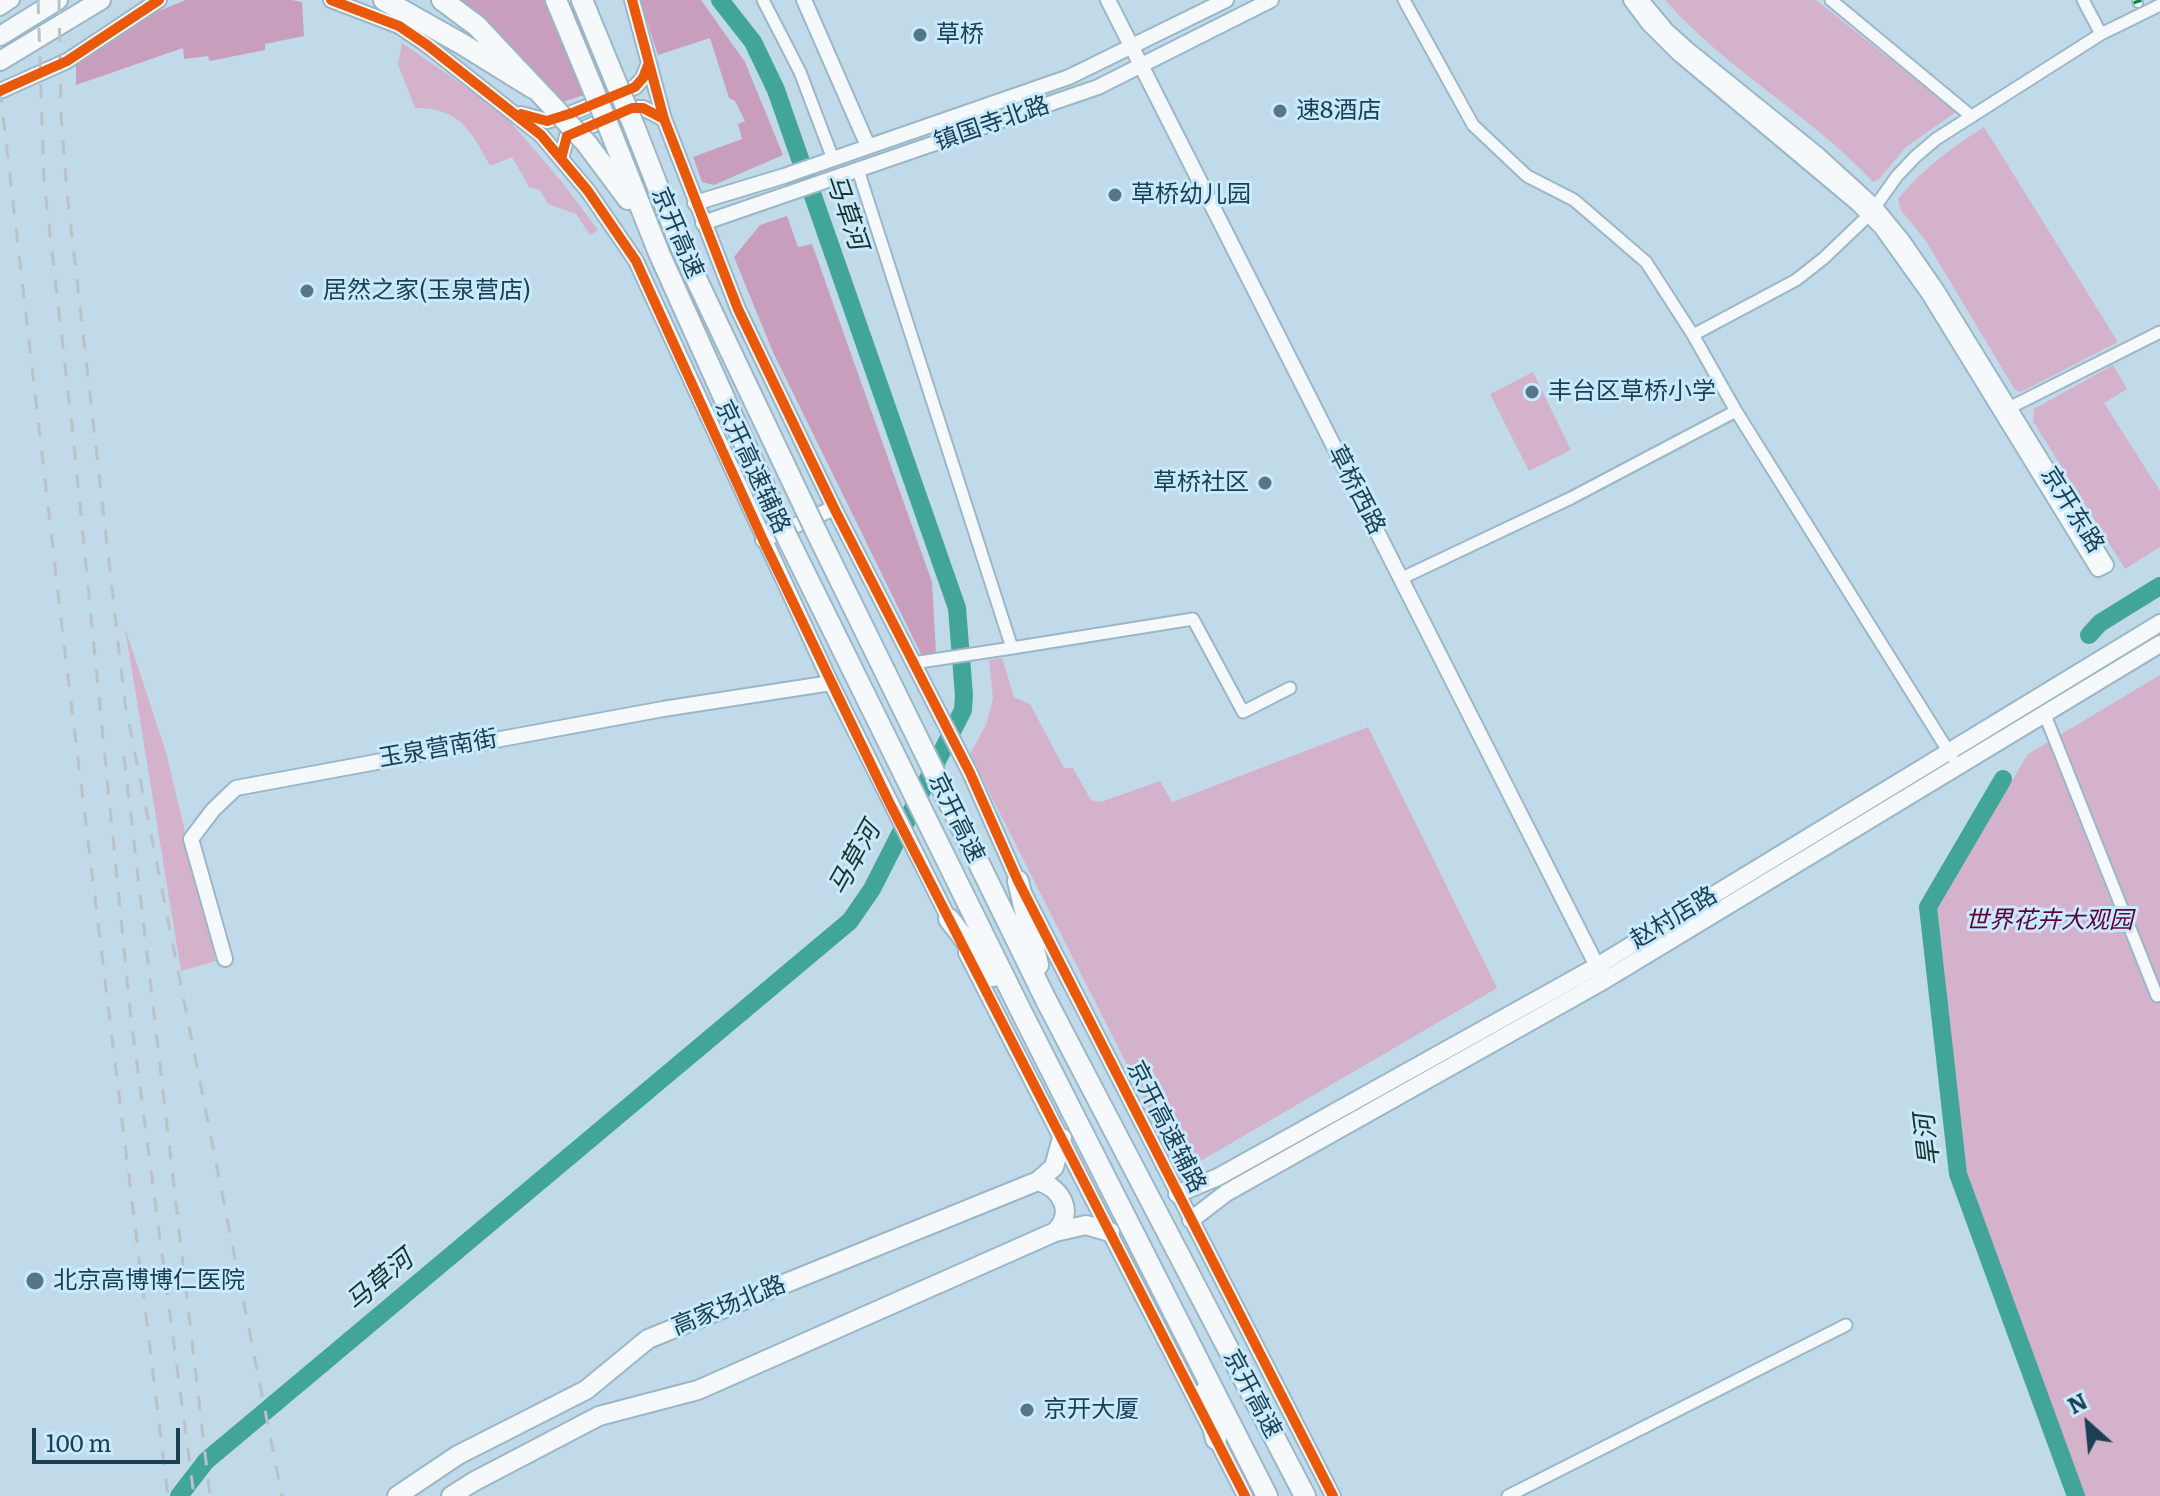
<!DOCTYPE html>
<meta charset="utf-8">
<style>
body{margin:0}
#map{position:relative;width:2160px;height:1496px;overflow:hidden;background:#c0daea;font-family:Literata,serif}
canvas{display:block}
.north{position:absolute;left:2048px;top:1384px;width:80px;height:80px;-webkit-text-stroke:6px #c9e9fc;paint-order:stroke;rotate:333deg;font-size:22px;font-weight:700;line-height:32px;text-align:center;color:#1c4053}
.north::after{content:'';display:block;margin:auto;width:28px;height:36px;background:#1c4053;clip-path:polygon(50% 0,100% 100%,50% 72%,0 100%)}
.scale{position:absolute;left:32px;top:1428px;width:148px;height:36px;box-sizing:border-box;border:4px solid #1c4053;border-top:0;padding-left:10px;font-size:24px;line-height:28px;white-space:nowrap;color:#1c4053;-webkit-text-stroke:6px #c9e9fc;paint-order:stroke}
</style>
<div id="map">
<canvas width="2160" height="1496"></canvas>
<div class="north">N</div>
<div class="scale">100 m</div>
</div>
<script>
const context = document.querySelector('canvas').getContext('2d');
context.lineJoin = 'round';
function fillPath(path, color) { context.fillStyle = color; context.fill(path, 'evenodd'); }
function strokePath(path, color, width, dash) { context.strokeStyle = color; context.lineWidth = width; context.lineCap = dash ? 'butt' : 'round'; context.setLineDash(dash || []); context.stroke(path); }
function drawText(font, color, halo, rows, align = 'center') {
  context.font = font + ' Literata,"Noto Sans SC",serif'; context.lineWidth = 6; context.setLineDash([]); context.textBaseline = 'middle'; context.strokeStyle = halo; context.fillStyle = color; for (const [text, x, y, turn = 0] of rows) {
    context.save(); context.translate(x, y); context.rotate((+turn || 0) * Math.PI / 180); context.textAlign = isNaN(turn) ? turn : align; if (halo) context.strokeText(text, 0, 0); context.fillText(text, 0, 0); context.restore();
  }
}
fillPath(new Path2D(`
 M1665,0H1816L1956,112L1906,147L1879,179L1873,182C1810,114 1725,69 1665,0Z
 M402,43L502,112L562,182L598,230L590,235L576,214L548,204L540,190L529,187L512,157L490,166C471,130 459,108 415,108L398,64Z
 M1984,127L2118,342L2021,392L2015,390L1926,241L1900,209L1898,199C1925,167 1950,149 1984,127Z
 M2113,365L2127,389L2104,403L2160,491V547L2125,569L2033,421L2034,409Z
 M1533,372L1571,450L1529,471L1490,394Z
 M125,628L166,752L216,961L181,971Z
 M1002,658L1014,697L1030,704L1064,768H1073L1091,800L1101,802L1160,781L1172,802L1368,727L1497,988L1192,1166L1174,1158L970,754L986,725L993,699L989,660Z
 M2160,675V1496H2083L1977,1223L1964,1157L1937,906L1969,821L2000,801L2028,754Z`), '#d5b2cb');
fillPath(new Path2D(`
 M186,0H292L302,2L304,36L265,44V50L210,61L208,56L184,59L183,48L76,85V64L156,12Z
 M448,0H545L584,95L559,103Z
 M640,0H701L745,62L783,155L714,185L702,182L693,157L742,139L738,124L745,121L735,101L729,98L710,38L658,55Z
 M787,216L798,247L812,244L932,582L936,654H921L772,350L734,257L760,225Z`), '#c99ebc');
strokePath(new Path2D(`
 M2089,635L2100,623L2160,586
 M2003,779L1928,907L1958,1174L2076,1496
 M179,1496L206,1461L850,921L872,889L963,710L964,695L957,608L776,90L753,42L720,0`), '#41a599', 18);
const pedestrian = new Path2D(`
 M2137,0L2138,3`);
const minor = new Path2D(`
 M763,0L800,72L833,159
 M1404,0L1473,125L1527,176L1574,200L1646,262L1693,335L1796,280L1824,258L1870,214L1897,176L1915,157L1936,139L2101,34L2160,5
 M1831,0L1971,116
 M2083,0L2101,34
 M858,170L1012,648L913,663
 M1693,335L1736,411L1952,757
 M2005,410L2160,332
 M1400,579L1571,498L1736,411
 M1012,648L1193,619L1243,712L1290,688
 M2045,715L2157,996
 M1508,1496L1846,1325`);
const tertiary = new Path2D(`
 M331,0L399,26L427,45L541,135L588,191L636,261L831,683L953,927
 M632,0L664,119L738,309L834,508L970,773L1018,881L1333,1496
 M804,0L868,146
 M1108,0L1601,974
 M1631,0L1649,24L1678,53L1858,204L1881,227L1929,294L2098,569L2106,565L1936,289L1902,240L1875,207L1817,154L1687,49L1667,31L1641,0
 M0,8L12,0
 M0,91L67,61L159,0
 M521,114L547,121L572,113L635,87L643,78L648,65
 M561,159L567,136L632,108H643L664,119
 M695,203L784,176L1069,77L1226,0
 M703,223L1098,87L1271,0
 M763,540L834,508
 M966,953L1245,1496
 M225,959L191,839L213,810L236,788L663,709L831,683`);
const secondary = new Path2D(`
 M1177,1194L1218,1177L1597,966L2160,623
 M1191,1220L1226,1193L1605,980L2160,644`);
const primary = new Path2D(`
 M1038,1181C1062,1188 1075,1213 1055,1232
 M397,1496L458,1455L586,1390L648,1339L1038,1181L1054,1167L1062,1138
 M451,1496L473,1482L599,1416L698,1390L1055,1232L1086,1225L1110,1232`);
const trunk = new Path2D(`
 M0,36L58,0
 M0,61L101,0`);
const motorway = new Path2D(`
 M384,0L462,44L533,88
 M442,0L477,26L555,109
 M556,0L595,94
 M582,0L617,85
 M634,126L682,249L805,508
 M612,135L659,253L779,520
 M587,144L628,199
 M815,529L1046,1000L1305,1496
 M789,541L1022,1013L1267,1496
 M1018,881L1038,965
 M949,919L993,976
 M1205,1392L1216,1439`);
strokePath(pedestrian, '#9bb7c7', 12);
strokePath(minor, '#9bb7c7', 15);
strokePath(tertiary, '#9bb7c7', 18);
strokePath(secondary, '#9bb7c7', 20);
strokePath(primary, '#9bb7c7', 22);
strokePath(trunk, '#9bb7c7', 22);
strokePath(motorway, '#9bb7c7', 24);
strokePath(pedestrian, '#f6f9fc', 8);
strokePath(minor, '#f6f9fc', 11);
strokePath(tertiary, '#f6f9fc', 14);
strokePath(secondary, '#f6f9fc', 16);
strokePath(primary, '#f6f9fc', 18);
strokePath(trunk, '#f6f9fc', 18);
strokePath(motorway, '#f6f9fc', 20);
strokePath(new Path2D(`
 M38,0L44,181L73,435L131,1019L194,1496
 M59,0L61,115L67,192L125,703L282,1496
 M0,89L63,636L168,1496
 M124,756L210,1496`), '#bac2c7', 3, [14, 14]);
const motorwayBridge = new Path2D(`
 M617,85L634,126
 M595,94L612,135
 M555,109L587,144
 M805,508L815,529
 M779,520L789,541`);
strokePath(motorwayBridge, '#9bb7c7', 24, []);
strokePath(motorwayBridge, '#f6f9fc', 20);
strokePath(new Path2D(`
 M2137,0L2138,3`), '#00873e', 8, [16, 8]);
strokePath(new Path2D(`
 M331,0L399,26L427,45L541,135L588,191L636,261L763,540L889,802L1245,1496
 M632,0L664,119L738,309L834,508L970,773L1018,881L1333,1496
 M0,91L67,61L159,0
 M521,114L547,121L572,113L635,87L643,78L648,65
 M561,159L567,136L632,108H643L664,119`), '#e8590c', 10);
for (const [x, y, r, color] of [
 [920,35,8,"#557688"],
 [1280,111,8,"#557688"],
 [1115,195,8,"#557688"],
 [307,291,8,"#557688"],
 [1532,392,8,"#557688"],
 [1265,483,8,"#557688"],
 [35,1281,10,"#557688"],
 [1027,1410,8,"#557688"]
]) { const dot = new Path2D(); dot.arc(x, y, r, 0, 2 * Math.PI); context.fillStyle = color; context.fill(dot); strokePath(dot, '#c9e9fc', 3); }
drawText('24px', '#1c4053', '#c9e9fc', [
 ["草桥",936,35],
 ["速8酒店",1296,111],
 ["草桥幼儿园",1131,195],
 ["居然之家(玉泉营店)",323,291],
 ["丰台区草桥小学",1548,392],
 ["草桥社区",1249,483,"right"],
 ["北京高博博仁医院",53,1281],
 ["京开大厦",1043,1410]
], 'left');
drawText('24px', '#1c4053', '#c9e9fc', [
 ["镇国寺北路",992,124,-19],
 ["京开高速",677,233,67],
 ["京开高速辅路",752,467,65],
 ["草桥西路",1356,490,63],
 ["京开东路",2072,510,58],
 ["玉泉营南街",438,749,-10],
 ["京开高速",956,818,64],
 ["赵村店路",1674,918,-31],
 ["京开高速辅路",1166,1127,63],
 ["高家场北路",729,1306,-22],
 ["京开高速",1252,1394,62]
]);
drawText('italic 24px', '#610136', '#c9e9fc', [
 ["世界花卉大观园",2049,921]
]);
drawText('italic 26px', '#1a322c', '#c9e9fc', [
 ["马草河",846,212,71],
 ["马草河",855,859,-61],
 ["旱河",1928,1140,-97],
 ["马草河",380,1281,-40]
]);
</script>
